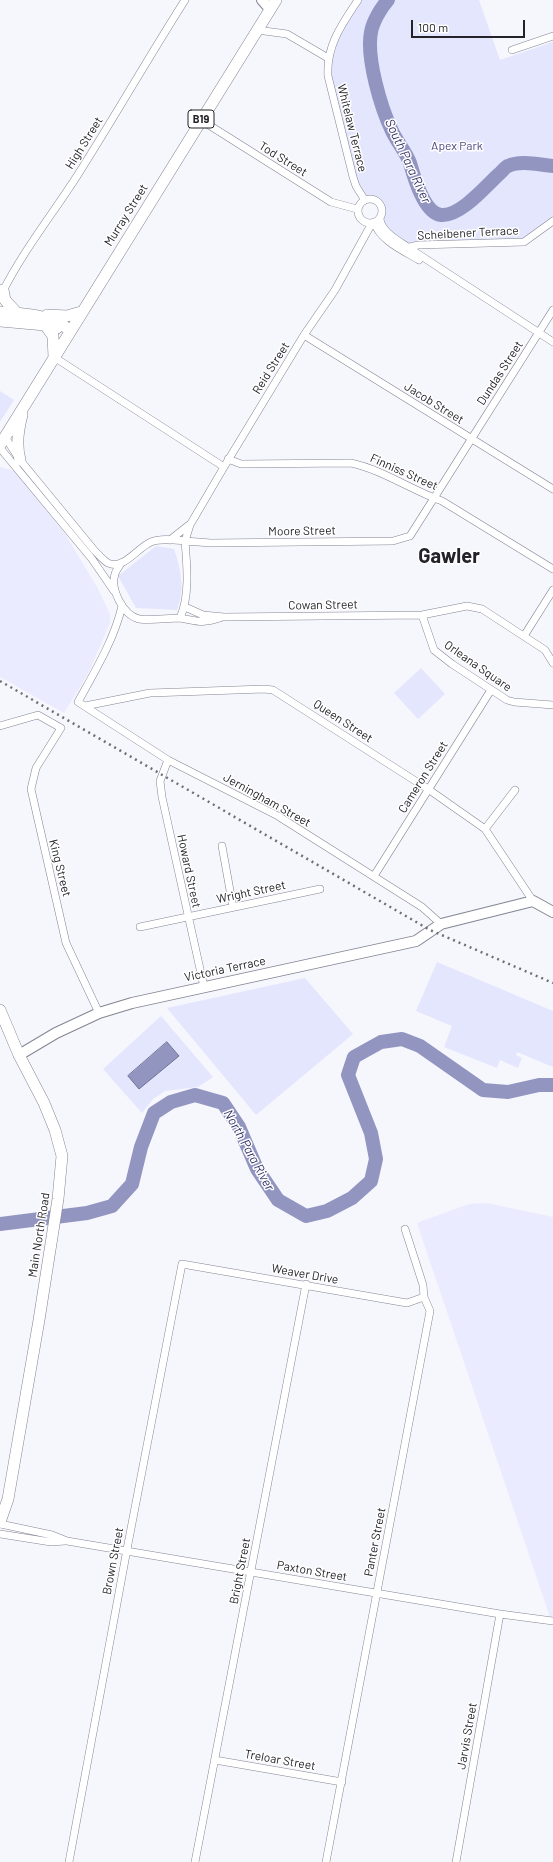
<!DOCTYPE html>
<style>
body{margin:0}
#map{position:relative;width:553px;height:1862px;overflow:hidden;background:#f6f6fd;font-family:Barlow,sans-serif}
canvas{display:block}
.scale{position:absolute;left:411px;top:20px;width:114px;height:18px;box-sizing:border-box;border:2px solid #232329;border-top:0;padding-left:5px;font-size:12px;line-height:14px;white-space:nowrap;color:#232329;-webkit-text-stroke:3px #fff;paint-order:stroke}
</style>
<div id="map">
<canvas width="553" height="1862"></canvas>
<div class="scale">100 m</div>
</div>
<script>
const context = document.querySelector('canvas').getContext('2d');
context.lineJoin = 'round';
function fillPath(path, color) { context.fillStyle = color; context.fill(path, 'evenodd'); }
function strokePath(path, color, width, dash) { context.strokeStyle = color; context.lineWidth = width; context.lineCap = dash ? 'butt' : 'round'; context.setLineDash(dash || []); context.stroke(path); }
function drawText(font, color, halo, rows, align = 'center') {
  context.font = font + ' Barlow,sans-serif'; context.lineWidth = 3; context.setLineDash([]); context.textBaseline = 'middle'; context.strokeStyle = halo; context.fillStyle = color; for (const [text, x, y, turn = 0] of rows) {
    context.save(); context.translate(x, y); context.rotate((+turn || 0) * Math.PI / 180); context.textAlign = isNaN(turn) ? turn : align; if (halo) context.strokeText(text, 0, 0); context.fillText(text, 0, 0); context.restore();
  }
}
fillPath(new Path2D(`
 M0,467L15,471L65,534L97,587L110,614V623L88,674L64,713L0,677Z
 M487,1203L553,1217V1626L417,1223L469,1204Z`), '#eaebfe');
fillPath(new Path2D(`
 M358,0H479L500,60L553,42V221L524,242L409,248L387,232L380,218C386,200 376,203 367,198C363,196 359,190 356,186L328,76L333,41Z
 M0,391L14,400L0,422Z
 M156,546L174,549C181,569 185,590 177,610L136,608L118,576Z
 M421,668L445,694L418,719L394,693Z
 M437,962L553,1011V1067L517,1052L516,1055L522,1058L518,1068L500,1060L497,1068L444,1047L452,1026L416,1011Z
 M305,978L353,1034L256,1115L167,1008Z
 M161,1016L213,1077L198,1087L165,1091L153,1099L142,1113L103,1069Z`), '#e4e6fe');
const water = new Path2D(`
 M167,1042L179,1056L139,1089L128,1076Z`);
fillPath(water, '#9295c0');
strokePath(water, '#717393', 1);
strokePath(new Path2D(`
 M388,0C381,8 373,21 371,32C366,58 381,108 392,131C397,142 406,152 410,163C414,177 424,213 441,215C460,217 486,186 499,174C502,172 505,167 508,166C521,160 540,165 553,166
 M0,1224L87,1213L112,1206L132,1184L141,1147L154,1113L171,1102L195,1095L223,1103L239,1127L257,1169L278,1200L306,1216L327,1211L352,1198L371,1181L376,1159L371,1133L348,1075L354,1057L381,1042L402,1039L420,1046L483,1090L508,1092L539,1085H553`), '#9295c0', 14);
const street = new Path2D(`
 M358,0C342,24 326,46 328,76L353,177L356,186L364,199
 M257,30L287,34L328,58
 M512,50L553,36
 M201,120L331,202L357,209
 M358 211a12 12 0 1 1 24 0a12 12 0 1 1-24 0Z
 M380,218C380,231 399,241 409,248L553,342
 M374,222C379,240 404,251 419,260
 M372,223L335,290L304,335L224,467L190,525L185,541L211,543L393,541L410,536L553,310
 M402,249L418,245L524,242L553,221
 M2,293C23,251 52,215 77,176C114,118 148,58 185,0
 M304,335L553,489
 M54,357L224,467
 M5,437L20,460L94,550C98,554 103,560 108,563C123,571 138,547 151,542C161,538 174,540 185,541C187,565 190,596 180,618C167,618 152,621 139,619C123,615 110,589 115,574C116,570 119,567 121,563
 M0,448L92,559L114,591
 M228,459L241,464L351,463C383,470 411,490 442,501L553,569
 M170,540L189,525
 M122,606C114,640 95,671 78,702L168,760L278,816L422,907L441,924
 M185,607L203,615L224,617L422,615
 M180,618C198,621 201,624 220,618
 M524,636L553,590
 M553,663L545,650L482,609L467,606L422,615L434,650L452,664L507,700L514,702L553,705
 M85,706L150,693L264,689L273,690L428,789L485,829L533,901
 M0,726L38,715L61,728L36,768L31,789L66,943L99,1013
 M168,760L160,781L162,797L204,987
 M485,829L515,790
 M222,846L233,907
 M374,876L491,690
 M140,927L320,889
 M0,1524L52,1535L67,1541L500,1614L553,1621
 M0,1534L51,1542L65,1541
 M215,1760L342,1782
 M69,1862L128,1544L182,1264L407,1303L424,1297
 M195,1862L306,1284
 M326,1862L430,1311L424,1297L423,1285L405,1229
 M456,1862L500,1614`);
const secondary = new Path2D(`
 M262,0L270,9
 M19,1055L56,1033L99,1013L132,1003L416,941L441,924L533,901L553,912`);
const primary = new Path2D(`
 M3,290L5,300L17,313
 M0,312C27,314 47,314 70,330
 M47,315L67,316L81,312
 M0,321L45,325L57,328
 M45,325L53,336L54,357
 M0,445L276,0
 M20,460C16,444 18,431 22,415
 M0,1010L19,1055L44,1103L55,1130L62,1156L58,1199L39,1320L8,1499L0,1522`);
strokePath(street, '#848593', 8);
strokePath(secondary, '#848593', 12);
strokePath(primary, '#848593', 12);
strokePath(street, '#fff', 7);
strokePath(secondary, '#fff', 10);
strokePath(primary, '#fff', 11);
strokePath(new Path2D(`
 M0,681L430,930L553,983`), '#6f6f76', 2.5, [2, 4]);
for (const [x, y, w] of [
 [201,119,26]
]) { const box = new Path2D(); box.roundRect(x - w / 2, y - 9, w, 18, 3); context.fillStyle = '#fff'; context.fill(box); strokePath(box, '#232329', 1); }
drawText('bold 11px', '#232329', null, [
 ["B19",201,119]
]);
drawText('12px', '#232329', '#fff', [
 ["Whitelaw Terrace",352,128,76],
 ["High Street",84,143,-58],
 ["Tod Street",283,159,32],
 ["Murray Street",126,215,-58],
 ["Scheibener Terrace",468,233,-3],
 ["Reid Street",271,368,-58],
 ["Dundas Street",500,373,-57],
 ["Jacob Street",434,403,32],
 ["Finniss Street",404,472,24],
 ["Moore Street",302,531,-1],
 ["Cowan Street",323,605,-1],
 ["Orleana Square",478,666,35],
 ["Queen Street",343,721,33],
 ["Cameron Street",423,777,-58],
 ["Jerningham Street",267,800,29],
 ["King Street",60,868,76],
 ["Howard Street",189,871,78],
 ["Wright Street",251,892,-12],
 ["Victoria Terrace",225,969,-12],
 ["Main North Road",39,1235,-81],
 ["Weaver Drive",305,1274,10],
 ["Panter Street",375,1542,-79],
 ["Brown Street",113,1561,-79],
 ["Bright Street",240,1571,-79],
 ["Paxton Street",312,1571,10],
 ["Jarvis Street",467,1736,-80],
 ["Treloar Street",280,1760,10]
]);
drawText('12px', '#494982', '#fff', [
 ["Apex Park",457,146]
]);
drawText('italic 13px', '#323168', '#fff', [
 ["South Para River",408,161,65],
 ["North Para River",249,1150,61]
]);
drawText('bold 20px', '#232329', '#fff', [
 ["Gawler",449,556]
]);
</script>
